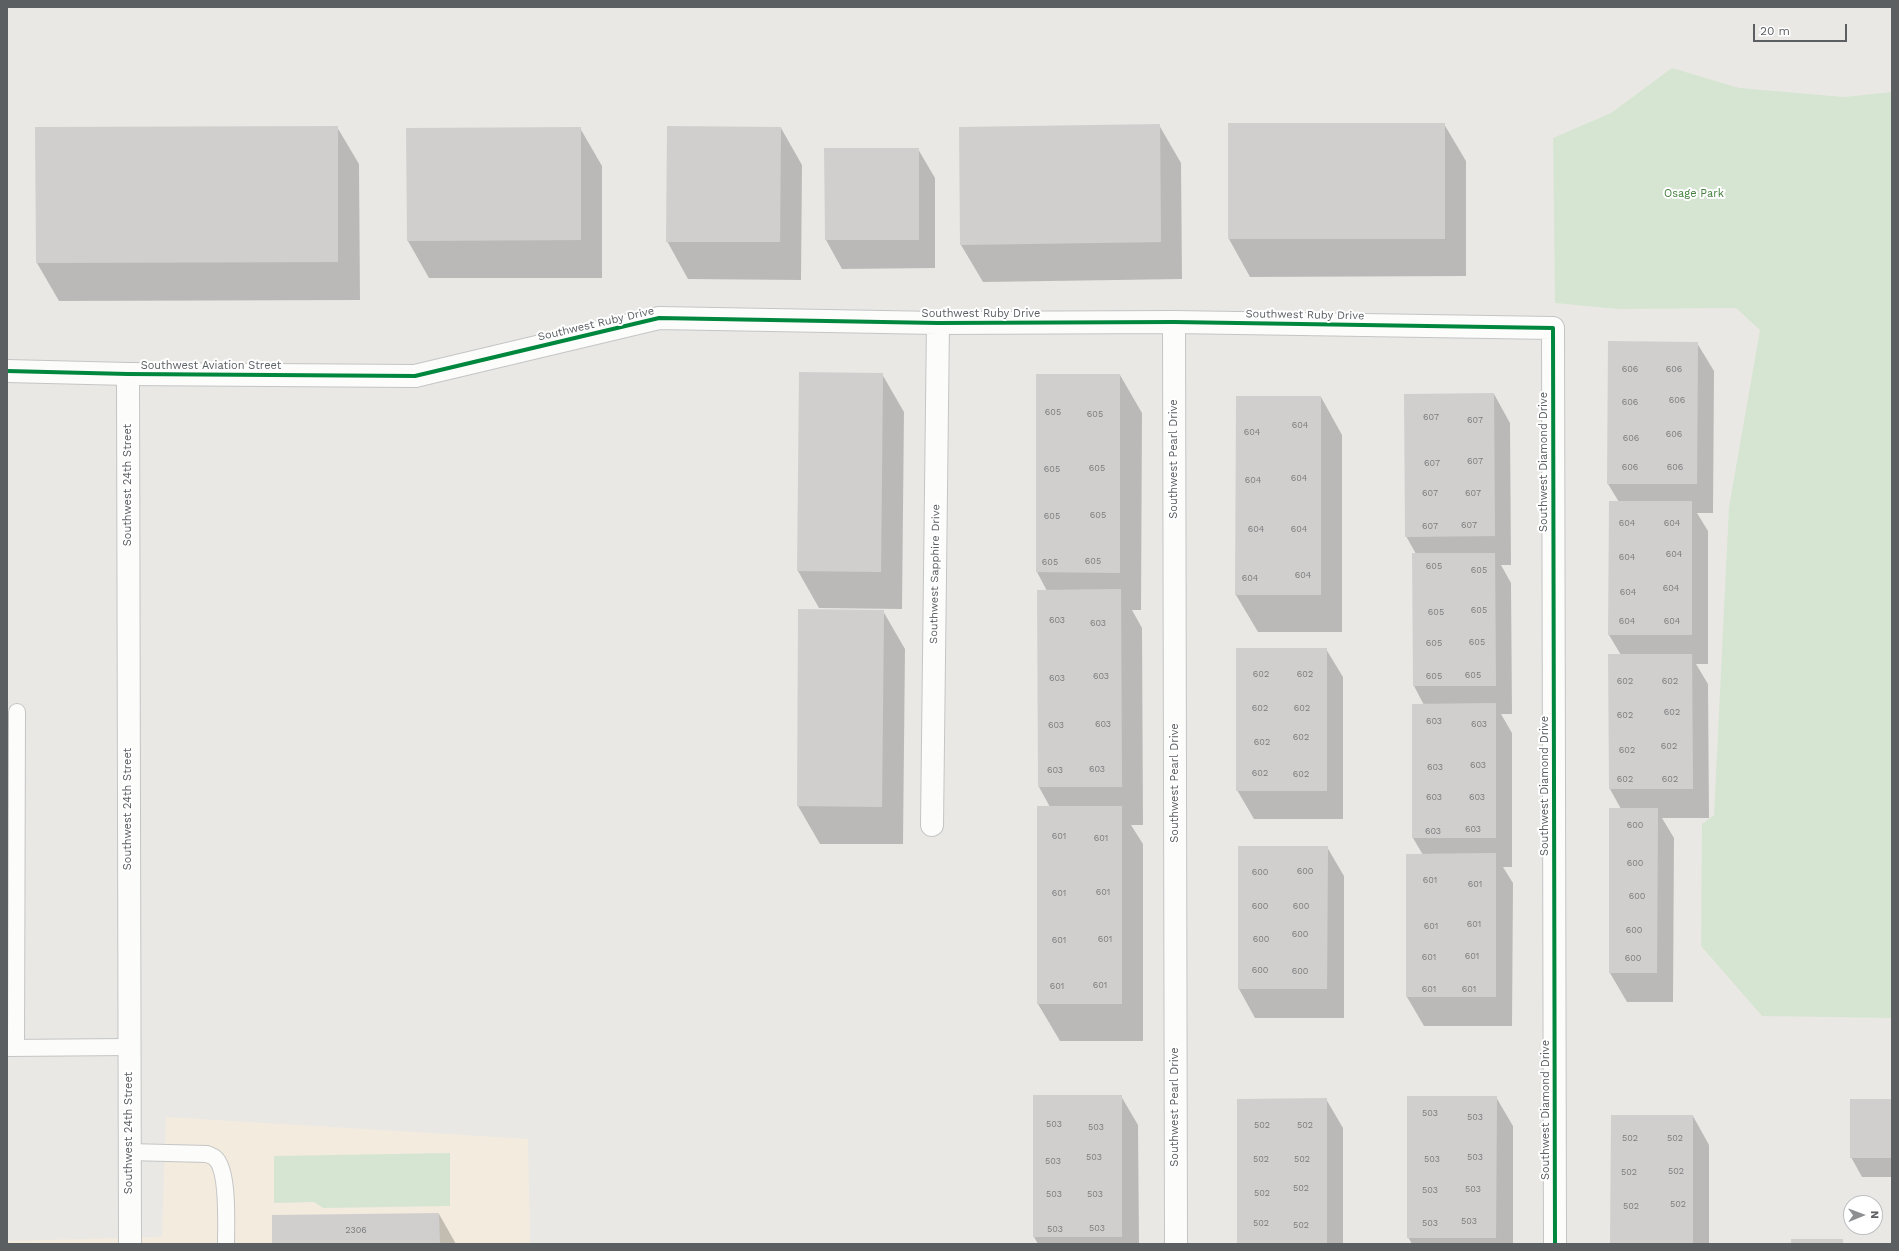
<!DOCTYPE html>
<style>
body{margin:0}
#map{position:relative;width:1899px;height:1251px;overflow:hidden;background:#eae8e5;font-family:"Work Sans",sans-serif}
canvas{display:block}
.frame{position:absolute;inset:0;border:8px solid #5b5f62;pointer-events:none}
.north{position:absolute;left:1843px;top:1195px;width:40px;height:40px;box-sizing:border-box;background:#fff;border:1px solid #bdbfc0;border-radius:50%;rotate:89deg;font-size:11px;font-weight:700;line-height:16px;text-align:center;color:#5b5f62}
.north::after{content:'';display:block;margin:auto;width:14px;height:18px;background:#8d8f90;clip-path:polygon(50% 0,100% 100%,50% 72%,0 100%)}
.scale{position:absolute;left:1753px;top:24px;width:94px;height:18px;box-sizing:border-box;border:2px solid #5b5f62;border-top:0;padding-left:5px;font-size:12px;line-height:14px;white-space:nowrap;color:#5b5f62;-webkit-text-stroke:3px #fff;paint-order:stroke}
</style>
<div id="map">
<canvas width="1899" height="1251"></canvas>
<div class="frame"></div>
<div class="north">N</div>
<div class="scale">20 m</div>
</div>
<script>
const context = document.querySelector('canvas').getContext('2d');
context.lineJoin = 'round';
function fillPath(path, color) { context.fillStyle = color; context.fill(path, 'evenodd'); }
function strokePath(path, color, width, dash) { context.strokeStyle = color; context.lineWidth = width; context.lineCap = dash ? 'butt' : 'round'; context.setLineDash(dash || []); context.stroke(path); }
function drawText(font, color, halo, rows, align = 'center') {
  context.font = font + ' "Work Sans",sans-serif'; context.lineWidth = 4; context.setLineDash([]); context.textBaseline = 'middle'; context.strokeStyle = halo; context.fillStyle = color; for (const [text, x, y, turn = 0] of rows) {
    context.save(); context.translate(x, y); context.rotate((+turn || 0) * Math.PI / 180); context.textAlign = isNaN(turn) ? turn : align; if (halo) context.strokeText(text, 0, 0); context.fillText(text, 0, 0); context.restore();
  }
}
fillPath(new Path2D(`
 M166,1117L528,1139L530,1244H7V1241L162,1237Z`), '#f3ebde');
fillPath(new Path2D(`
 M1672,68L1739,88L1844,97L1892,92V1018L1762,1016L1701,946L1702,824L1714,815L1729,507L1760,330L1736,308L1618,309L1555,303L1553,138L1611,113Z
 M450,1153V1206L323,1208L314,1202L274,1203V1156Z`), '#d6e5d1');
fillPath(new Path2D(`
 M1229,124H1444L1466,161V276L1250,277L1229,239Z
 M1159,125L1181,163L1182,279L983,282L961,245Z
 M337,127L359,164L360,300L59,301L37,263L36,128Z
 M580,128L602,166V278H429L408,241Z
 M781,128L802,165L801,280L688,279L667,241Z
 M918,149L935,178V268L842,269L826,240Z
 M1697,343L1714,371L1713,513H1697L1708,531V664H1696L1708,684L1709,818H1662L1674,838L1673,1002H1627L1610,973L1621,809L1610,789L1609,655H1621L1609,635L1619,502L1608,484Z
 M882,374L904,412L902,609L819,608L798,571Z
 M1037,375H1120L1142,413L1141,610H1132L1142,628L1143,825H1131L1143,844V1041H1060L1038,1004L1050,807L1039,787L1038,591H1047L1037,572Z
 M1494,394L1510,423L1511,565H1501L1511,583L1512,714H1501L1512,733V867H1503L1513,883L1512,1026H1424L1407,997L1423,855L1413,838V705H1424L1414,686L1413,554H1416L1406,536Z
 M1321,397L1342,435V632H1258L1236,595Z
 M799,610L883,611L905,649L903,844H820L798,806Z
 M1326,649L1343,677V819H1254L1237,790Z
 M1327,847L1344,876V1018H1255L1239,989Z
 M1034,1096H1121L1138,1125L1139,1244H1038L1034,1237Z
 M1496,1097L1513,1126V1244H1412L1408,1237Z
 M1326,1099L1343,1128V1244H1239Z
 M1892,1100V1177H1862L1851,1157Z
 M1693,1116L1709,1145V1244H1611Z
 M439,1214L456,1244H273Z`), '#0003');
fillPath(new Path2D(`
 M1228,123H1445V239H1228Z
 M1160,124L1161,242L960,245L959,127Z
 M338,126V262L36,263L35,127Z
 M667,126L781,127L780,242H666Z
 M581,127V240L407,241L406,128Z
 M824,148H919V240H825Z
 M1608,341L1698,342L1697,484H1607Z
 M799,372L883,373L881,572L797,571Z
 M1036,374H1120V573L1036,572Z
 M1494,393L1495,536L1405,537L1404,394Z
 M1236,396H1321V595H1235Z
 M1609,501H1692V635H1608Z
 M1412,553H1495L1496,686H1413Z
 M1121,589L1122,787H1038L1037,590Z
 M798,609L884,610L882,807L797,806Z
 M1236,648H1327V791H1236Z
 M1608,654H1692L1693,789H1609Z
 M1496,703V838H1412V704Z
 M1037,806H1122V1004H1037Z
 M1609,808H1658L1657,973H1609Z
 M1238,846H1328L1327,989H1238Z
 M1496,853V997H1406V854Z
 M1033,1095H1122V1237H1033Z
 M1407,1096H1497L1496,1238H1407Z
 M1327,1098V1243H1237V1099Z
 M1850,1099H1892V1158H1850Z
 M1611,1115H1693V1244H1610Z
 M439,1213L440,1244H272V1215Z
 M1791,1239H1843V1244H1791Z`), '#d1cfce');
const service = new Path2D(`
 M7,1048L128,1047
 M16,1048L17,712
 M129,1152L207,1154C209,1155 213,1156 215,1158C229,1170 226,1226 226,1244`);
const minor = new Path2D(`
 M1174,322L1176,1244
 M128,374L130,1244
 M415,376L659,318L938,323L1174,322L1553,328L1555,1244
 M932,825L938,323`);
const tertiary = new Path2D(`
 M7,371L128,374L415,376`);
strokePath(service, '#c4c5c5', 18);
strokePath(minor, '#c4c5c5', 24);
strokePath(tertiary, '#c4c5c5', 24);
strokePath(service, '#fcfcfb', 16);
strokePath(minor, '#fcfcfb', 22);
strokePath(tertiary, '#fcfcfb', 22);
strokePath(new Path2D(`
 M7,371L128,374L415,376L659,318L938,323L1174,322L1553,328L1555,1244`), '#00873e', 4);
drawText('9px', '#7a7c7e', null, [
 ["606",1630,369],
 ["606",1674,369],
 ["606",1677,400],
 ["606",1630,402],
 ["605",1053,412],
 ["605",1095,414],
 ["607",1431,417],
 ["607",1475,420],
 ["604",1300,425],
 ["604",1252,432],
 ["606",1674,434],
 ["606",1631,438],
 ["607",1475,461],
 ["607",1432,463],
 ["606",1630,467],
 ["606",1675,467],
 ["605",1097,468],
 ["605",1052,469],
 ["604",1299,478],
 ["604",1253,480],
 ["607",1430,493],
 ["607",1473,493],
 ["605",1098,515],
 ["605",1052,516],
 ["604",1627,523],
 ["604",1672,523],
 ["607",1469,525],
 ["607",1430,526],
 ["604",1256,529],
 ["604",1299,529],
 ["604",1674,554],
 ["604",1627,557],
 ["605",1093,561],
 ["605",1050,562],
 ["605",1434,566],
 ["605",1479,570],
 ["604",1303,575],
 ["604",1250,578],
 ["604",1671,588],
 ["604",1628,592],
 ["605",1479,610],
 ["605",1436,612],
 ["603",1057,620],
 ["604",1627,621],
 ["604",1672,621],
 ["603",1098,623],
 ["605",1477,642],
 ["605",1434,643],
 ["602",1261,674],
 ["602",1305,674],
 ["605",1473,675],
 ["603",1101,676],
 ["605",1434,676],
 ["603",1057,678],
 ["602",1625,681],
 ["602",1670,681],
 ["602",1260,708],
 ["602",1302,708],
 ["602",1672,712],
 ["602",1625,715],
 ["603",1434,721],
 ["603",1103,724],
 ["603",1479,724],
 ["603",1056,725],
 ["602",1301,737],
 ["602",1262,742],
 ["602",1669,746],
 ["602",1627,750],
 ["603",1478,765],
 ["603",1435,767],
 ["603",1097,769],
 ["603",1055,770],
 ["602",1260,773],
 ["602",1301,774],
 ["602",1625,779],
 ["602",1670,779],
 ["603",1434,797],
 ["603",1477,797],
 ["600",1635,825],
 ["603",1473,829],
 ["603",1433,831],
 ["601",1059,836],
 ["601",1101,838],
 ["600",1635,863],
 ["600",1305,871],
 ["600",1260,872],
 ["601",1430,880],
 ["601",1475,884],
 ["601",1103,892],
 ["601",1059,893],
 ["600",1637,896],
 ["600",1260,906],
 ["600",1301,906],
 ["601",1474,924],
 ["601",1431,926],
 ["600",1634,930],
 ["600",1300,934],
 ["601",1105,939],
 ["600",1261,939],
 ["601",1059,940],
 ["601",1472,956],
 ["601",1429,957],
 ["600",1633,958],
 ["600",1260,970],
 ["600",1300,971],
 ["601",1100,985],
 ["601",1057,986],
 ["601",1429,989],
 ["601",1469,989],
 ["503",1430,1113],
 ["503",1475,1117],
 ["503",1054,1124],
 ["502",1262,1125],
 ["502",1305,1125],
 ["503",1096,1127],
 ["502",1630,1138],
 ["502",1675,1138],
 ["503",1094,1157],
 ["503",1475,1157],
 ["502",1261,1159],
 ["502",1302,1159],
 ["503",1432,1159],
 ["503",1053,1161],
 ["502",1676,1171],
 ["502",1629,1172],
 ["502",1301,1188],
 ["503",1473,1189],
 ["503",1430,1190],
 ["502",1262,1193],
 ["503",1054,1194],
 ["503",1095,1194],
 ["502",1678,1204],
 ["502",1631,1206],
 ["503",1469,1221],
 ["502",1261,1223],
 ["503",1430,1223],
 ["502",1301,1225],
 ["503",1097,1228],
 ["503",1055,1229],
 ["2306",356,1230]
]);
drawText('11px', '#43803c', '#fff', [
 ["Osage Park",1694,194]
]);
drawText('11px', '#5b5f62', '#fff', [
 ["Southwest Ruby Drive",981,314],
 ["Southwest Ruby Drive",1305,315,1],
 ["Southwest Ruby Drive",596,324,-13],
 ["Southwest Aviation Street",211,366],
 ["Southwest Pearl Drive",1174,459,-90],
 ["Southwest Diamond Drive",1544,462,-90],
 ["Southwest 24th Street",128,485,-90],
 ["Southwest Sapphire Drive",935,574,-89],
 ["Southwest Pearl Drive",1175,783,-90],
 ["Southwest Diamond Drive",1545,786,-90],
 ["Southwest 24th Street",128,809,-90],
 ["Southwest Pearl Drive",1175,1107,-90],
 ["Southwest Diamond Drive",1546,1110,-90],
 ["Southwest 24th Street",129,1133,-90]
]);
</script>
